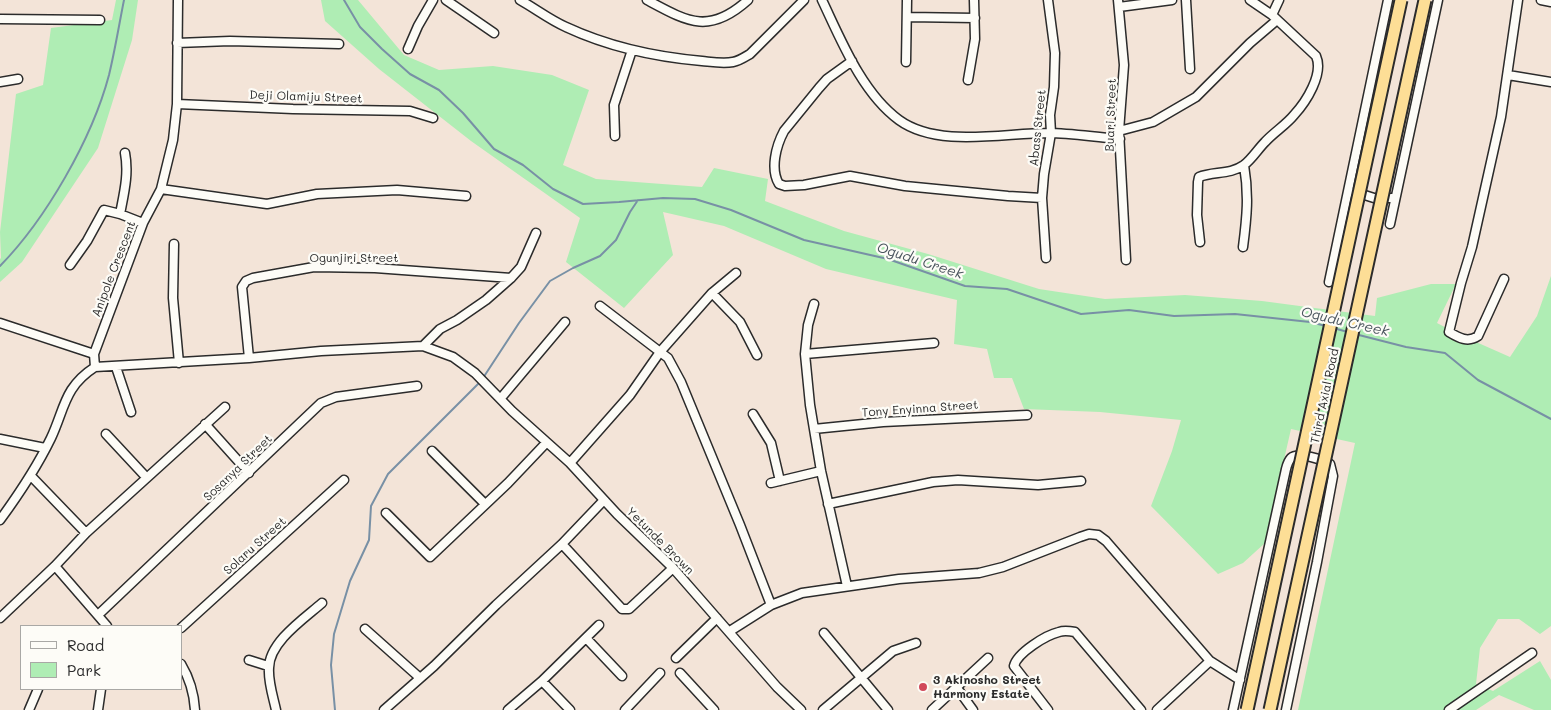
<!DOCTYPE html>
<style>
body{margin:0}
#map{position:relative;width:1551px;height:710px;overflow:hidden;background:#f3e4d8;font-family:Mali,sans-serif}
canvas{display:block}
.legend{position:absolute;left:20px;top:625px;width:162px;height:65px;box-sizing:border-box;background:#fdfcf7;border:1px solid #a9a8a5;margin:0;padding:6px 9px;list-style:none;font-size:15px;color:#2b2b2b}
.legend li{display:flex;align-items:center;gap:10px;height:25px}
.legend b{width:25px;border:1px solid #a9a8a5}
</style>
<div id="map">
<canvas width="1551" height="710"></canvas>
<ul class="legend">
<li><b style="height:6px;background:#fdfcf7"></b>Road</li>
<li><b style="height:14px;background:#afedb4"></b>Park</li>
</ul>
</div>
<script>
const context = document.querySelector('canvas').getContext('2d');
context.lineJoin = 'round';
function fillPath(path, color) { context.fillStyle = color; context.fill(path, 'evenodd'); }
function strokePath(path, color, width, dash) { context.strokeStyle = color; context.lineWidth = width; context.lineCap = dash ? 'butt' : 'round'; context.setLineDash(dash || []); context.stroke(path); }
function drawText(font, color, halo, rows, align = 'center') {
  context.font = font + ' Mali,sans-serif'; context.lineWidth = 4.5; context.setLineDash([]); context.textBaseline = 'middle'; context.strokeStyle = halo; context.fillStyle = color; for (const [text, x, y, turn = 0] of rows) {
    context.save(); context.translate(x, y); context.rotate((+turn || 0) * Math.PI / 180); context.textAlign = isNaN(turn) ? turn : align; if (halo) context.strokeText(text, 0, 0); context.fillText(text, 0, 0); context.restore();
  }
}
fillPath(new Path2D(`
 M116,0H138L132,40L98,148L22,262L0,282V259L1,258L0,232L16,94L43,85L51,28L112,20Z
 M321,0H358L404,55L439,70L493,66L552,75L589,90L563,165L596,179L702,187L714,168L768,179L765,201L844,231L928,254L1039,289L1105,299L1185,295L1262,301L1375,316L1377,298L1431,284H1456L1437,323L1458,334L1510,357L1537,316L1551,276V626L1540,634L1519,619H1498L1480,648L1476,684L1493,691L1540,661L1551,680V710H1534L1499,695L1476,710H1298L1355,443L1291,429L1265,543L1243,563L1218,574L1151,506L1172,451L1181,420L1100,412L1024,409L1012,378H994L987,349L954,344L957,300L826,269L724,226L663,212L673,255L624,308L566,262L580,218L471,141L379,69L325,21Z`), '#afedb4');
strokePath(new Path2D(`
 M344,0L360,27L382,49L410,74L439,90L463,113L494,149L523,165L553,189L583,204L619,202L663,198L695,199L731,210L804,240L888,259L965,286L1007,289L1081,314L1129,310L1174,316L1235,314L1310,322L1326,326
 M0,266C46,219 92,139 109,75C115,50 119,25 124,0
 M1333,328L1348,332
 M1355,334L1406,347L1445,353L1478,380L1551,419
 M483,378L519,323L550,281L573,268L600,256L616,240L630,212L638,200
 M335,710L331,665L334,634L350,581L369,540L371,506L388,474L480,382`), '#7890a5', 2);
const minor = new Path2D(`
 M446,0L494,33
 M520,0C536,9 550,20 566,27C609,47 656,57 702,61C712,62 723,64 733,62C739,61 745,57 750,54L804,0
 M647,0C688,22 709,35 748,0
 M822,0C841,40 862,93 899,120C939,149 1007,132 1052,133C1075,134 1098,137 1120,139
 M1118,0L1124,65L1119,131L1126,260
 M1186,0L1190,69
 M1541,0L1551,2
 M1119,7L1172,0
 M1272,15L1279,0
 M908,17L975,18
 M0,19L100,20
 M177,43L230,41L339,44
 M408,49L418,26L433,0
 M852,61L827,79L819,88L784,131C776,146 770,169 779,184L785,186L804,185L850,176L905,186L1008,196L1042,198
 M906,62L907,0
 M1508,75L1551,82
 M968,80L975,39L974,0
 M0,82L18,79
 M177,104L293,109L410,111L433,118
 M1119,131L1153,122L1196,97L1250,43L1277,20
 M615,136L614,105L632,50
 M161,189L267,204L317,194L397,190L466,196
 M1355,192L1374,198H1395
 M120,214C124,193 129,174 125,153
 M1390,224L1438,0
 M1200,242L1197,215L1198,182L1199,177C1213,171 1230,175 1244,165C1252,159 1258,149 1265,142C1274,132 1286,125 1294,115C1306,102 1324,74 1316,56L1272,15L1250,0
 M174,244L173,298L179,363
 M1243,247C1247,216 1249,195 1244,165
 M1046,258L1042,198L1044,174L1051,133L1050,115L1054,87L1055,53L1048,0
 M70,265L87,241L104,210L120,214L143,223
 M1504,279L1478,336C1468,343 1459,338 1449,332L1461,283L1472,247L1501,117L1518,0
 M1329,282L1388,0
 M712,293L740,322L757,355
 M814,304L808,325L805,354L810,405L821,471L847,586
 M600,306L668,358L681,382L740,525L771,605
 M0,323L94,354
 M423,346L440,329L457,320L486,300L511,278L521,267L536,233
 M805,354L934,343
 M249,358L242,287L246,281L253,278L314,267L375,268L511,278
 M95,367L249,358L321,351L423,346L453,357L475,373L512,411L570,463L617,514L673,568L777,687L801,710
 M116,367L131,412
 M501,398L565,322
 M753,414L771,443L780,481
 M205,424L249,473
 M814,429L883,422L1027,415
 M106,434L146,477
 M0,439L45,448
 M432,451L485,504
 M570,463L630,395L660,352L712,293L736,273
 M31,476L86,533L55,566L107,626
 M771,483L821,471
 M828,504L933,482L958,480L1038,485L1081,481
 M386,513L430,557L508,483L546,443
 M0,520C19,494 37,467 51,438C65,408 64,387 95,367L94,354L143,223L161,189L173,140L177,104L178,0
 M86,533L225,407
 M562,544L622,609H629L673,568
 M98,615L321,403L336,397L417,386
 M0,618L55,566
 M181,628L344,480
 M365,629L420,678
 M730,631L771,605L802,593L899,579L979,573L1003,567L1080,537L1089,534L1098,535L1106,541L1210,661L1157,710
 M824,633L888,710
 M586,638L622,676
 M676,658L717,618
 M249,660L268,666
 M1210,661L1240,680
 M181,664C190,679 194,693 195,710
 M680,673L714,710
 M542,681L599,625
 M957,688L973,710
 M29,710L38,689
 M98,710L101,689
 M276,710C273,696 268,682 269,668C269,642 305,618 322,603
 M384,710L434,666L496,605L562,544L604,500
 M508,710L542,681L570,710
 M625,710L660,673
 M823,710L893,651L916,643
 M932,710L988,658
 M1048,710L1014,666C1017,653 1046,635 1059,632C1064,630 1070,631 1075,632L1141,710
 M1233,710L1286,469C1287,465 1289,460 1291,458C1298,451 1323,460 1330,464L1333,476L1317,562L1286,710
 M1449,710L1532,653`);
strokePath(minor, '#2b2b2b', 11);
strokePath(minor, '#fdfcf7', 8);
const highwayBridge = new Path2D(`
 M1247,710L1401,0
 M1270,710L1425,0`);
strokePath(highwayBridge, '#2b2b2b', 15, []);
strokePath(highwayBridge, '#fdde96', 11);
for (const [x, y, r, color] of [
 [923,687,5,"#d1495b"]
]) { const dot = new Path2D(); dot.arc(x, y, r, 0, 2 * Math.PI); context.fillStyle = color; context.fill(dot); strokePath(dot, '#fdfcf7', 2); }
drawText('12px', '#2b2b2b', '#fdfcf7', [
 ["Deji Olamiju Street",306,97,2],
 ["Buari Street",1111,115,-88],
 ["Abass Street",1038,128,-84],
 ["Ogunjiri Street",354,258],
 ["Anipole Crescent",114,269,-69],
 ["Third Axial Road",1325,396,-78],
 ["Tony Enyinna Street",920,409,-4],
 ["Sosanya Street",238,468,-44],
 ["Yetunde Brown",660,541,45],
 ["Solaru Street",255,546,-42]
]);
drawText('bold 12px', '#2b2b2b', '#fdfcf7', [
 ["3 Akinosho Street",933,680],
 ["Harmony Estate",933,694]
], 'left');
drawText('italic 14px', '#4b555e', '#fdfcf7', [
 ["Ogudu Creek",920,261,18],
 ["Ogudu Creek",1345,322,13]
]);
</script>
